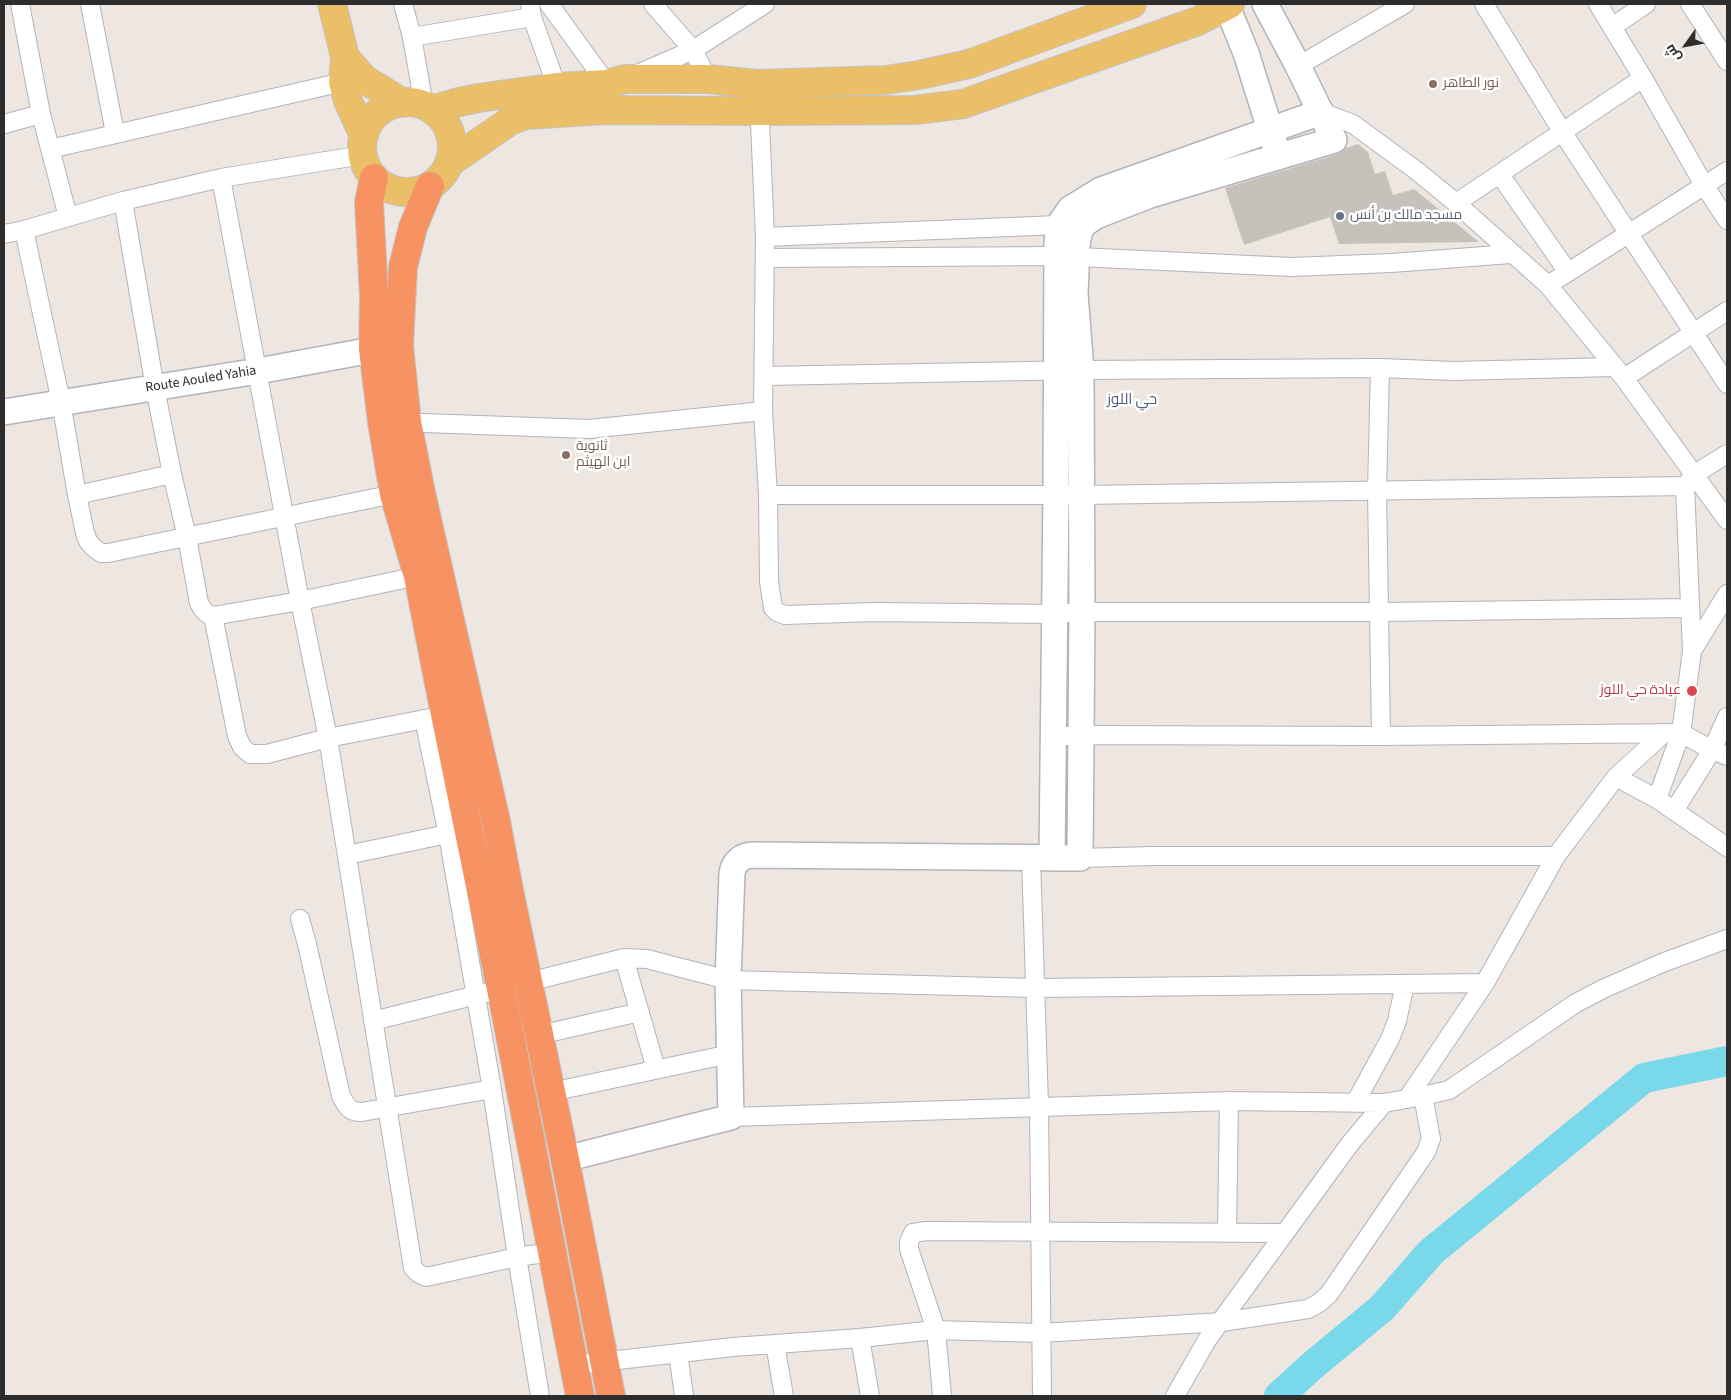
<!DOCTYPE html>
<meta charset="utf-8">
<style>
body{margin:0}
#map{position:relative;width:1731px;height:1400px;overflow:hidden;background:#eee6e0;font-family:"Source Sans 3",Cairo,sans-serif}
canvas{display:block}
.frame{position:absolute;inset:0;border:5px solid #2d2d2d;pointer-events:none}
.north{position:absolute;left:1661px;top:20px;width:50px;height:50px;-webkit-text-stroke:4px #fff;paint-order:stroke;rotate:238deg;font-size:14px;font-weight:700;line-height:20px;text-align:center;color:#2d2d2d}
.north::after{content:'';display:block;margin:auto;width:18px;height:22px;background:#2d2d2d;clip-path:polygon(50% 0,100% 100%,50% 72%,0 100%)}
</style>
<div id="map">
<canvas width="1731" height="1400"></canvas>
<div class="frame"></div>
<div class="north">ش</div>
</div>
<script>
const context = document.querySelector('canvas').getContext('2d');
context.lineJoin = 'round';
function strokePath(path, color, width, dash) { context.strokeStyle = color; context.lineWidth = width; context.lineCap = dash ? 'butt' : 'round'; context.setLineDash(dash || []); context.stroke(path); }
function fillPath(path, color) { context.fillStyle = color; context.fill(path, 'evenodd'); }
function drawText(font, color, halo, rows, align = 'center') {
  context.font = font + ' "Source Sans 3",Cairo,sans-serif'; context.lineWidth = 5; context.setLineDash([]); context.textBaseline = 'middle'; context.strokeStyle = halo; context.fillStyle = color; for (const [text, x, y, turn = 0] of rows) {
    context.save(); context.translate(x, y); context.rotate((+turn || 0) * Math.PI / 180); context.textAlign = isNaN(turn) ? turn : align; if (halo) context.strokeText(text, 0, 0); context.fillText(text, 0, 0); context.restore();
  }
}
strokePath(new Path2D(`
 M1279,1396L1313,1365L1382,1308L1431,1252L1644,1078L1727,1061`), '#79d8e9', 30);
fillPath(new Path2D(`
 M1358,144L1368,152L1375,174L1385,171L1393,195L1414,189L1479,242L1339,244L1330,217L1244,245L1225,188L1338,154L1346,148Z`), '#c6c2bb');
const street = new Path2D(`
 M20,4L41,114
 M90,4L115,133
 M403,4L412,37L424,106
 M530,4L532,17L557,87
 M549,4L607,84L606,92
 M653,4L693,50L708,79
 M1484,4L1563,133L1727,384
 M1598,4L1643,78L1704,185L1727,220
 M1690,4L1727,61
 M1612,27L1646,4
 M412,37L532,17
 M1298,66L1405,4
 M635,75L693,50L765,4
 M759,100L765,237L763,411L768,495L769,581L773,608L777,612L785,615L874,612L1055,614L1082,612H1379L1689,608
 M1321,112L1353,124L1417,171L1456,203L1548,285L1624,378L1727,520
 M4,124L41,114L68,217
 M50,149L343,82
 M1500,175L1568,272
 M221,178L300,601L328,738L413,1268L418,1273L426,1277L517,1257L552,1252
 M123,201L155,388L172,474L187,537L199,603C203,610 205,614 213,616L300,601L418,576
 M1456,203L1643,78
 M24,230L61,402L77,495L85,533L88,541L93,547L101,553H108L394,494
 M4,234L24,230L123,201L221,178L363,155
 M765,237L1059,225L1069,227
 M765,258L1057,256L1292,267L1391,263L1511,254
 M1548,285L1727,171
 M1380,368L1377,490L1381,736
 M764,376L1081,370L1380,368L1455,371L1614,367
 M1624,378L1727,311
 M397,422L589,429L763,411
 M77,495L172,474
 M768,495H1081L1685,486
 M213,616L237,736L242,747L250,754H267L328,738L435,717
 M1692,651L1685,486L1695,474L1727,454
 M424,719L448,835L492,1089L517,1257L540,1396
 M1053,737L1081,735L1381,736L1681,733L1712,750L1727,756
 M1616,777L1657,799L1727,847
 M1657,799L1681,733L1692,651L1727,594
 M1674,811L1712,750L1727,717
 M347,855L457,832
 M1031,858L1039,1106L1042,1396
 M1080,858L1153,856H1556
 M300,919L307,944L341,1096C347,1107 349,1112 362,1112L492,1089
 M624,958L656,1069
 M373,1021L624,958L647,959L728,980L1036,988L1485,983
 M539,1035L640,1012
 M551,1092L730,1054
 M1407,1099L1485,983L1556,856L1616,777L1664,733
 M1355,1103L1390,1039L1397,1021L1405,984
 M731,1117L1229,1101L1384,1103L1423,1096L1449,1090L1576,1003L1605,988L1662,963L1727,939
 M1227,1232L1229,1101
 M860,1338L870,1396
 M775,1344L784,1396
 M678,1353L684,1396
 M574,1365L733,1347L860,1338L936,1330L1041,1333L1222,1322L1308,1309L1319,1303L1329,1294L1426,1152L1431,1139L1423,1096
 M942,1396L936,1330L909,1249V1242L913,1233L926,1231L1284,1233
 M1175,1396L1207,1340L1349,1145L1384,1103`);
const secondary = new Path2D(`
 M1226,4L1246,53L1275,145
 M4,412L258,371L394,346
 M1052,858L1056,494L1057,242L1059,225L1070,209L1101,190L1321,112
 M565,1159L731,1117L728,980L732,873C734,862 741,856 752,855L1080,858L1082,612L1081,370L1075,294L1077,245L1080,230L1084,224L1096,216L1150,195L1334,140L1298,66L1265,4`);
const primary = new Path2D(`
 M332,4L345,57L343,82L348,101L364,136
 M345,57L364,79L403,103
 M362 147a45 45 0 1 1 90 0a45 45 0 1 1-90 0Z
 M432,110L455,103L478,98L557,87L607,84L625,79H708L757,84L886,80L919,75L969,64L1132,4
 M449,163L510,121L526,115L605,110L761,111L915,110L963,104L1198,21L1230,4`);
const highway = new Path2D(`
 M374,178L369,202L374,297L373,349L382,422L394,494L418,576L445,714L501,989L580,1396
 M430,186L413,227L403,267L399,345L407,422L421,493L496,821L508,885L565,1159L611,1396`);
strokePath(street, '#b1b4bc', 20);
strokePath(secondary, '#b1b4bc', 28);
strokePath(primary, '#c4c4c4', 30);
strokePath(highway, '#c4c4c4', 30);
strokePath(street, '#fff', 18);
strokePath(secondary, '#fff', 25);
strokePath(primary, '#ebbe68', 28);
strokePath(highway, '#f79262', 28);
for (const [x, y, r, color] of [
 [1433,84,5,"#8d6e63"],
 [1340,216,5,"#6b7280"],
 [566,455,5,"#8d6e63"],
 [1692,691,6,"#e0444e"]
]) { const dot = new Path2D(); dot.arc(x, y, r, 0, 2 * Math.PI); context.fillStyle = color; context.fill(dot); strokePath(dot, '#fff', 2); }
drawText('14px', '#785e54', '#fff', [
 ["نور الطاهر",1443,84],
 ["ثانوية",576,447],
 ["ابن الهيثم",576,463]
], 'left');
drawText('14px', '#5b616d', '#fff', [
 ["مسجد مالك بن أنس",1350,216]
], 'left');
drawText('14px', '#2d2d2d', '#fff', [
 ["Route Aouled Yahia",201,380,-9]
]);
drawText('14px', '#be3a42', '#fff', [
 ["عيادة حي اللوز",1681,691]
], 'right');
drawText('15px', '#4f5c7c', '#fff', [
 ["حي اللوز",1132,401]
]);
</script>
